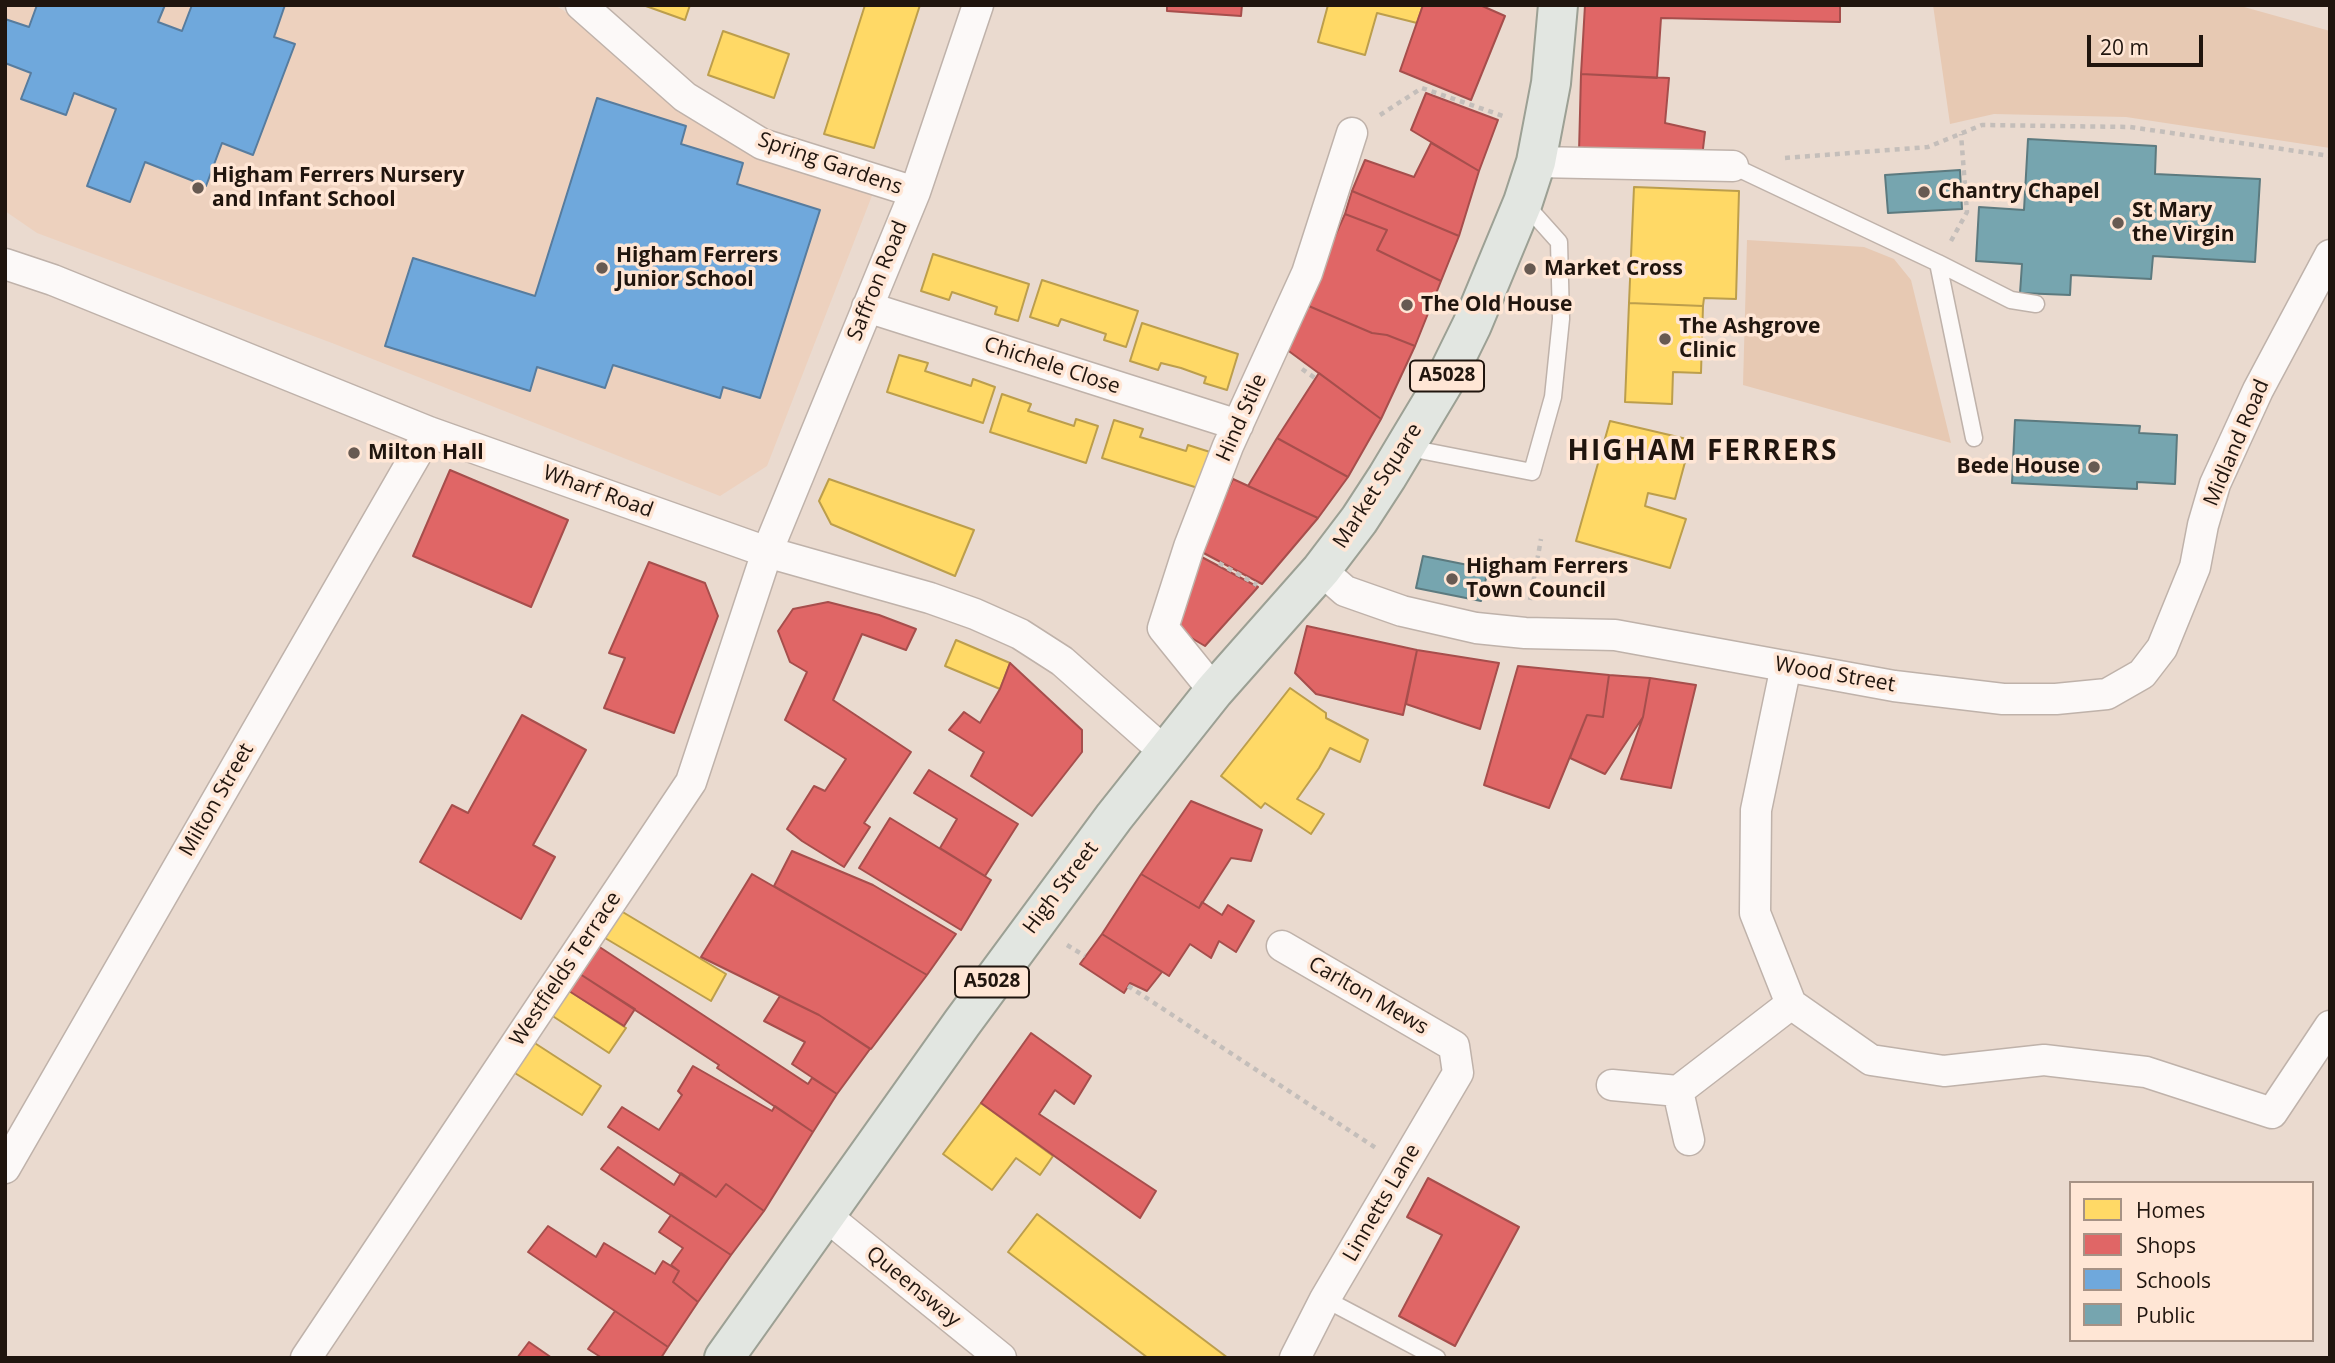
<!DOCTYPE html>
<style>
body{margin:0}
#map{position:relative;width:2335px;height:1363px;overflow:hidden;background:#eadacf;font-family:"Open Sans",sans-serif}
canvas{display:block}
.frame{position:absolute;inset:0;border:7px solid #20150e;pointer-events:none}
.legend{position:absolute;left:2069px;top:1181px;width:245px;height:161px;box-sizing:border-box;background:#ffe6d5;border:2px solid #a69285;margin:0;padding:9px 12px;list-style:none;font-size:21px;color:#20150e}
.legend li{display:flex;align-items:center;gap:14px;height:35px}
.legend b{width:35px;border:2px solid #a69285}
.scale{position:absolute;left:2087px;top:35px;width:116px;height:32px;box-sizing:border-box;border:4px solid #20150e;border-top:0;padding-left:9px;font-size:21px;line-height:24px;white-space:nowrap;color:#20150e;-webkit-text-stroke:5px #ffe6d5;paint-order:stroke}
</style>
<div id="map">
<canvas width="2335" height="1363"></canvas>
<div class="frame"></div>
<ul class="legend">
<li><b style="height:19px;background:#ffd966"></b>Homes</li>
<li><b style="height:19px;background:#e06666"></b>Shops</li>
<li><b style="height:19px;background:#6fa8dc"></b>Schools</li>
<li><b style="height:19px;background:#76a5af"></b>Public</li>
</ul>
<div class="scale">20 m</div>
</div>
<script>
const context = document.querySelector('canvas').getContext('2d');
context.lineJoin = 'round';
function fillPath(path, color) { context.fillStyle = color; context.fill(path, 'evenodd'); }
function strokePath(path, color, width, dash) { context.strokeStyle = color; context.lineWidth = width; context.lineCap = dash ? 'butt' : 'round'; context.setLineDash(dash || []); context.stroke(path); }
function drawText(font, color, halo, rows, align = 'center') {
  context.font = font + ' "Open Sans",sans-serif'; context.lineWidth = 7; context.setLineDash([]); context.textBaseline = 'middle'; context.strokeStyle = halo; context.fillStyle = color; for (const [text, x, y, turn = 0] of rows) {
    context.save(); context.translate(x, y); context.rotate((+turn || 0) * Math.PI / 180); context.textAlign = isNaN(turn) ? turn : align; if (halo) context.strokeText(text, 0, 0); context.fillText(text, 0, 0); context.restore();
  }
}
fillPath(new Path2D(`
 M5,5H554L563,10L680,105L873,193L767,466L720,496L332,343L37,233L5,211Z`), '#edd1be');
fillPath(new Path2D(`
 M1933,5H2237L2330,31V148L2126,117L1994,114L1950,124Z
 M1747,240L1864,247L1894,259L1911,280L1951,443L1743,385Z`), '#e7c9b3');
const homes = new Path2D(`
 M643,5H690L685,20Z
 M865,5H920L874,148L824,134Z
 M1328,5H1423L1417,23L1377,13L1365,55L1318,42Z
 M723,31L789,54L774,98L708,75Z
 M1634,187L1739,191L1736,299L1704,298L1703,306L1629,303Z
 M933,254L1029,284L1018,321L995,314L997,307L952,292L949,300L921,291Z
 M1042,280L1138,311L1126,347L1104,340L1106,334L1061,319L1058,326L1030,317Z
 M1629,303L1703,306L1701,373L1673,372L1672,404L1625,402Z
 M1142,323L1238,354L1227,390L1204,383L1206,377L1181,368L1161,363L1158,370L1130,361Z
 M899,355L928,363L925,371L971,386L973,379L995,387L983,423L887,392Z
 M1002,394L1031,404L1028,411L1074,426L1076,419L1098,426L1086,463L990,432Z
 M1114,420L1143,429L1140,437L1186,451L1188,445L1210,452L1198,488L1102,458Z
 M1610,421L1691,440L1675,499L1648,493L1645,506L1686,519L1670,568L1576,541Z
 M829,479L974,530L955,576L831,524L819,501Z
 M956,640L1010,663L1000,689L945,666Z
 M1290,688L1326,713V718L1368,740L1360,762L1330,748L1319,768L1297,799L1324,814L1311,834L1265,803L1261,808L1221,776Z
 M621,911L726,974L711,1001L605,938Z
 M565,988L626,1028L609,1053L548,1013Z
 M530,1040L601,1086L582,1115L510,1070Z
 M981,1103L1053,1156L1040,1175L1016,1158L992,1190L943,1154Z
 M1037,1214L1228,1358H1148L1008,1252Z`);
fillPath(homes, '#ffd966');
strokePath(homes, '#bc9e4c', 2);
const shops = new Path2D(`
 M1167,5H1242L1241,16L1167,11Z
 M1423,5H1480L1505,16L1471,100L1400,71Z
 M1585,5H1840V22L1661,18L1657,78L1581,74Z
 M1581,74L1669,78L1665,123L1705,132L1702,157L1579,152Z
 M1426,93L1498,120L1479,171L1411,130Z
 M1431,143L1479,171L1459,236L1352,191L1365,160L1414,177Z
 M1352,191L1459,236L1441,281L1377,250L1387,230L1345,214Z
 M1345,214L1387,230L1377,250L1441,281L1415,346L1387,335L1372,333L1304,304Z
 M1304,304L1372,333L1387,335L1415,346L1381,419L1286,349Z
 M1319,373L1381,419L1348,477L1277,438Z
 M1277,438L1348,477L1318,518L1248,486Z
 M450,470L568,520L531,607L413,556Z
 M1233,479L1318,518L1262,584L1198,550Z
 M1196,554L1258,587L1205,646L1171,626Z
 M649,562L705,583L718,616L674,733L604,708L625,658L609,653Z
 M828,602L879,615L916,629L906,650L862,634L833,700L911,752L864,823L870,827L844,867L802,841L787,829L814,786L825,791L846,759L785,720L807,672L790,662L778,631L793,609Z
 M1307,626L1417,650L1403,715L1316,694L1295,673Z
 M1417,650L1499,663L1480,729L1406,704Z
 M1010,663L1082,730V752L1032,816L971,776L984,752L949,730L964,712L980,723L1000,689Z
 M1518,666L1609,675L1603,717L1587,715L1549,808L1484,785Z
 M1609,675L1650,678L1643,717L1605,774L1570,758L1587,715L1603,717Z
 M1650,678L1696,685L1671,788L1621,779L1643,717Z
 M522,715L586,750L533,845L555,857L521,919L420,862L452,805L468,813Z
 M929,770L1018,824L985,876L940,848L957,819L914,793Z
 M1191,801L1262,830L1251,861L1231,858L1199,908L1141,874Z
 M890,818L991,880L961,930L859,868Z
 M792,851L873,885L956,934L927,975L774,886Z
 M752,874L927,975L871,1049L819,1015L701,957Z
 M1141,874L1199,908L1202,902L1222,915L1228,905L1254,921L1236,952L1219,941L1211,958L1190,944L1169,976L1102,934Z
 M1102,934L1162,972L1147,991L1130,983L1124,993L1080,964Z
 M598,946L808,1084L812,1078L837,1094L813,1132L717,1068L719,1065L580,974Z
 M580,974L635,1009L624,1026L569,991Z
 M780,996L819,1015L870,1049L837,1094L792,1064L805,1042L764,1021Z
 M1031,1033L1091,1076L1074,1104L1055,1090L1039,1114L1156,1191L1140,1218L981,1103Z
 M693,1066L772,1111L775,1106L813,1132L764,1211L726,1184L716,1197L608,1127L622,1107L659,1130L682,1095L678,1091Z
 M618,1147L674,1185L681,1173L716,1197L726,1184L764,1211L731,1255L601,1169Z
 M1428,1178L1519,1227L1455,1346L1399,1316L1442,1235L1407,1217Z
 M671,1215L731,1255L698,1302L673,1282L679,1271L671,1265L683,1248L659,1232Z
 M548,1226L596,1257L604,1243L655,1274L663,1261L679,1271L673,1282L698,1302L668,1347L528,1252Z
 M615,1311L668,1347L661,1358H602L588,1349Z
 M529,1342L552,1358H517Z`);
fillPath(shops, '#e06666');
strokePath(shops, '#a64e4c', 2);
const schools = new Path2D(`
 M37,5H165L158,22L182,31L192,5H285L274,37L295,44L253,155L222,143L206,186L145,162L130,202L87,186L116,109L74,93L66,115L21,99L31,73L5,63V19L29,27Z
 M597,98L686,126L681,144L743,163L737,184L820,210L760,398L723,387L720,398L613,365L605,388L537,367L530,391L385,346L413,258L535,296Z`);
fillPath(schools, '#6fa8dc');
strokePath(schools, '#577c9e', 2);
const public = new Path2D(`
 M2028,139L2156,146L2155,174L2260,179L2255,262L2153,256L2151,279L2071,275L2070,295L2020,293L2022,264L1976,261L1979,207L2024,210Z
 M1960,170L1962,209L1888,213L1885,175Z
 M2015,420L2140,426L2139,433L2177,435L2175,484L2137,482V489L2012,483Z
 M1423,556L1488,569L1481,601L1416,588Z`);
fillPath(public, '#76a5af');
strokePath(public, '#5c7a7f', 2);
const lane = new Path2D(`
 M1733,166L1938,263L1974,438
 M1938,263L2011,300L2036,304
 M1404,447L1532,472L1553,397L1561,319L1559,242L1525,204
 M1325,1299L1437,1358`);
const street = new Path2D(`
 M581,5L685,97L762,144L915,192
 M1536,162L1733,166
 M5,264L53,280L429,432L767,552L930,598L975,614L1020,634L1062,661L1166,753
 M867,307L1238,425
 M1321,570L1345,591L1402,611L1476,628L1525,633L1615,635L1894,686L2003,699H2056L2107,694L2142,674L2162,648L2195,567L2203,525L2215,484L2258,390L2330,255
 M1786,666L1756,810L1755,913L1791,1004L1871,1060L1944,1071L2044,1060L2146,1072L2272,1113L2330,1026
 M1214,691L1163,628L1189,547L1228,446L1307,273L1352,133
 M1282,946L1454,1046L1458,1073L1325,1299L1295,1358
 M1612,1085L1678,1091L1791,1004
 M1678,1091L1689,1140
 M5,1168L429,432
 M825,1215L1001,1358
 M306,1358L691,782L767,552L915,192L978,5`);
const primary = new Path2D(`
 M724,1358L962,1023L1114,817L1214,691L1321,570L1359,520L1387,477L1444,382L1472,325L1523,202L1536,162L1551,83L1558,5`);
strokePath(lane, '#bfb2aa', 19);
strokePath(street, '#bfb2aa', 33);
strokePath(primary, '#9ca094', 42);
strokePath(new Path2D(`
 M1380,115L1422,88L1506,117
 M1785,158L1928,147L1982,125L2130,127L2330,156
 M1951,241L1967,212L1961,134
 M1302,369L1315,378
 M1219,563L1257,585
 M1530,600L1541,539
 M1067,945L1085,956
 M1128,986L1376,1148`), '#c4beba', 4.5, [5, 5]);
strokePath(lane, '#fcf9f8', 16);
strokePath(street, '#fcf9f8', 30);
strokePath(primary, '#e2e6e1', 38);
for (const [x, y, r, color] of [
 [198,188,7,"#675a52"],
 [1924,192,7,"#675a52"],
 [2118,223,7,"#675a52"],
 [602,268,7,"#675a52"],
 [1530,269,7,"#675a52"],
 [1407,305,7,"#675a52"],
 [1665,339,7,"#675a52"],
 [354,453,7,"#675a52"],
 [2094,467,7,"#675a52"],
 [1452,579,7,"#675a52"]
]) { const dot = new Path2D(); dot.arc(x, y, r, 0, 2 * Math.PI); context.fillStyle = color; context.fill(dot); strokePath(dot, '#ffe6d5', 2.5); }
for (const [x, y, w] of [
 [1447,376,74],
 [992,982,74]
]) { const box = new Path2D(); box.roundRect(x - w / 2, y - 15.5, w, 31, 5); context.fillStyle = '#ffe6d5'; context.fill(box); strokePath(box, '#20150e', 2); }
drawText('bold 19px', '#20150e', null, [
 ["A5028",1447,376],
 ["A5028",992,982]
]);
drawText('21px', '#20150e', '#ffe6d5', [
 ["Spring Gardens",830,164,19],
 ["Saffron Road",878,281,-68],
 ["Chichele Close",1052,366,18],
 ["Hind Stile",1242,418,-66],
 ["Midland Road",2237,443,-67],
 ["Market Square",1378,486,-57],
 ["Wharf Road",598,492,20],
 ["Wood Street",1835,675,10],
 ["Milton Street",217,800,-60],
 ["High Street",1061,888,-53],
 ["Westfields Terrace",566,969,-56],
 ["Carlton Mews",1368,996,30],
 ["Linnetts Lane",1382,1203,-60],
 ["Queensway",913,1287,39]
]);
drawText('bold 21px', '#20150e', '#ffe6d5', [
 ["Higham Ferrers Nursery",212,176],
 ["and Infant School",212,200],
 ["Chantry Chapel",1938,192],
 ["St Mary",2132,211],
 ["the Virgin",2132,235],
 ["Higham Ferrers",616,256],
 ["Junior School",616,280],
 ["Market Cross",1544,269],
 ["The Old House",1421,305],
 ["The Ashgrove",1679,327],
 ["Clinic",1679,351],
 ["Milton Hall",368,453],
 ["Bede House",2080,467,"right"],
 ["Higham Ferrers",1466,567],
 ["Town Council",1466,591]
], 'left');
context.letterSpacing = '2px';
drawText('bold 28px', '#20150e', '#ffe6d5', [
 ["HIGHAM FERRERS",1703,452]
]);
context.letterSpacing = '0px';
</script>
